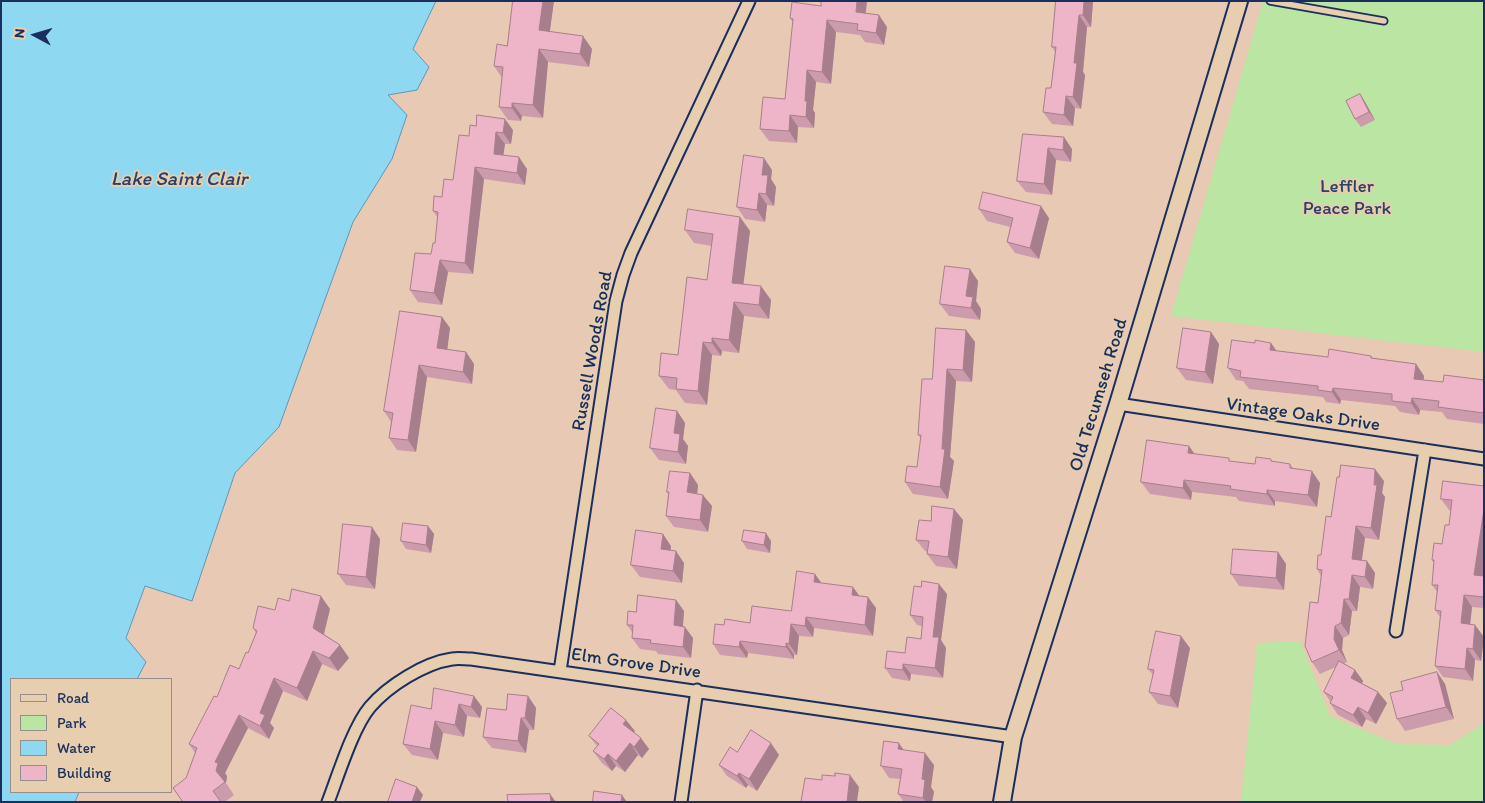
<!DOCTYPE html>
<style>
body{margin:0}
#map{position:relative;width:1485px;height:803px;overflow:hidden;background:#e8c9b3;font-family:Itim,sans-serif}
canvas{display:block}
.frame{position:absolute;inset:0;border:2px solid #1b2f5e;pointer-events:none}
.legend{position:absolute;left:10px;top:678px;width:162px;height:115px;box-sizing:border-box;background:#e6ceae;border:1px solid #958e8e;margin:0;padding:6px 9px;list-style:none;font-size:15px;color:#1b2f5e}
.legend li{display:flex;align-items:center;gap:10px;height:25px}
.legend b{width:25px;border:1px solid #958e8e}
.north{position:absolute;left:10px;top:10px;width:50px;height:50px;-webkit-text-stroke:4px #e6ceae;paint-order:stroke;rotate:276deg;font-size:14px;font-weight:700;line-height:20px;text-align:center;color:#1b2f5e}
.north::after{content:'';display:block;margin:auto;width:18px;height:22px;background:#1b2f5e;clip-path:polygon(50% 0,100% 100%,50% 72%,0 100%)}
</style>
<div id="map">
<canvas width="1485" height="803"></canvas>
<div class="frame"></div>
<ul class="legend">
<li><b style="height:6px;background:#e6ceae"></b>Road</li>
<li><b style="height:14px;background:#bae5a2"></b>Park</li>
<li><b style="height:14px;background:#8fd8f1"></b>Water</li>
<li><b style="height:14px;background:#eeb5c8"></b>Building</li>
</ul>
<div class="north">N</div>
</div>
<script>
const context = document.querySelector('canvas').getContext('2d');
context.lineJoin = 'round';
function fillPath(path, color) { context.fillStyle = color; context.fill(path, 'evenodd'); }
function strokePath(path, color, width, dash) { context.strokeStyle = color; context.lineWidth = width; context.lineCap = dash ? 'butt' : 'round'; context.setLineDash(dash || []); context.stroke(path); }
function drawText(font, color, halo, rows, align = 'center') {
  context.font = font + ' Itim,sans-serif'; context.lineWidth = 4; context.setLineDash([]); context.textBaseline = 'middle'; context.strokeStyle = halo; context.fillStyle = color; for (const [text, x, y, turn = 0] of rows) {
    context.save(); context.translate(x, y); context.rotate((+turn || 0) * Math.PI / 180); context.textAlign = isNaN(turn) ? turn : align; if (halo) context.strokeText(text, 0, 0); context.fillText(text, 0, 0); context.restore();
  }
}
fillPath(new Path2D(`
 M1263,1H1484V352L1171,316Z
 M1300,641L1330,716L1397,744L1450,745L1484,723V802H1241L1257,643Z`), '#bae5a2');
const water = new Path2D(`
 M1,1H436L413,49L429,67L417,90L388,95L407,115L392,159L353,222L279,427L235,473L192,601L145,586L126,638L146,662L137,679H11V792H79L75,802H1Z`);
fillPath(water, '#8fd8f1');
strokePath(water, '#6194b6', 1);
const service = new Path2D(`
 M1270,1L1384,21`);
const minor = new Path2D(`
 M1118,404L1484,459
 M1396,631L1425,450
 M560,671L616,301L623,275L631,253L749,1
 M328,802C338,776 353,727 370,707C388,686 424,663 452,659C458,658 465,659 471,659L1013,737
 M681,802L697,690`);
const secondary = new Path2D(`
 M1002,802L1013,737L1118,404L1239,1`);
strokePath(service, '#1b2f5e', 9);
strokePath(minor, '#1b2f5e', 15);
strokePath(secondary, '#1b2f5e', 20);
strokePath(service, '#e6ceae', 5.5);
strokePath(minor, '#e6ceae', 11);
strokePath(secondary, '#e6ceae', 16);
fillPath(new Path2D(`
 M513,1H554L550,31L592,49L589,67L548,62L543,118L522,116L521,121L508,120L499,107L502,78L494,66L507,46Z
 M821,1H867L866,13L887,27L884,45L865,42L860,35L836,32L831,84L816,82L813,110L815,113L814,128L798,127L797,143L769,141L760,129L785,99L793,23L790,18L821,6Z
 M1056,1H1097V2H1093L1091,27H1087L1083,72L1085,75L1081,109L1075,108L1073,126L1052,124L1043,112L1051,88L1055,52L1052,47Z
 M1360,94L1365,102L1375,120L1361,127L1355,119Z
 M470,125L513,130L511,144H505L503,155L527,169L525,185L484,179L473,274L448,272L442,305L418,302L410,290L431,254L435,243L438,218L433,211L453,180L469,136Z
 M1023,134L1072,149L1071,162L1056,160L1052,195L1026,192L1017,181Z
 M772,170L771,179L776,187L774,206L767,205L765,222L745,219L737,207Z
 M979,209L1049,218L1039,259L1015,253L1007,242L1010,227L987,221Z
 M740,217L750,231L743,284L771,300L769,319L744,316L739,353L722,351L721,356L712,355L707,405L685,403L676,390L669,389L659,376L678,355L707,280L712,246L694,243L685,230Z
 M978,281L976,301L981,309L980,320L949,316L940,304Z
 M442,317L450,328L447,349L466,352L474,364L472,384L427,377L416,452L397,450L389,438L391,422L384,411Z
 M966,330L975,342L972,382L956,381L950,457L954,461L948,499L913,494L905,482L917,467L921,438L918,435L932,379Z
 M1211,332L1219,344L1213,384L1186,380L1177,368Z
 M1271,343L1277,351L1328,357L1371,356L1373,358L1416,364L1424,376V380L1443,382L1484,380V424L1447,419L1442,412L1420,410L1419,415L1400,412L1395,406L1341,400L1340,404L1326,402L1323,397L1249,389L1243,381L1236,380L1228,368Z
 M677,411L685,423L683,439L688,446L686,464L659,460L650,448Z
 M1189,446L1195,454L1231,461L1255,464L1273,462L1290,464L1293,468L1320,483L1317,507L1275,501V506L1239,501L1236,497L1192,492L1191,500L1150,494L1141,482Z
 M690,473L698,485L697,494L712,506L708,532L674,527L666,516L668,494L667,492Z
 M1384,481L1382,493L1385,497L1379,540L1365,538L1362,561H1367L1375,573L1373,589L1360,587L1357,611H1352L1349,635L1343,638L1342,650L1347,662L1344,664L1355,670L1363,681L1362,683L1378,692L1387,703L1376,724L1366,719L1362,727L1338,715L1330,703V701L1324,692L1336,667L1320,674L1312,662L1321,576L1317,569L1331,517Z
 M1484,486V608L1472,607L1470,624L1475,625L1484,637L1481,661L1475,660L1473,681L1443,677L1435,666L1440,617L1435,610L1437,592L1432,585L1434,563L1432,560L1442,544L1449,525L1451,511L1449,510L1441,499Z
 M954,509L963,520L957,569L936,566L927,554L928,552L925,551L916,540L931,521Z
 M428,526L434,534L431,553L406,549L401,541Z
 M380,539L375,589L346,585L338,574Z
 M742,541H771L770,553L747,549Z
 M671,546V550L684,563L682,583L640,577L631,565Z
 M1278,552L1286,564L1284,590L1239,586L1231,574Z
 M821,583L859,596L876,608L873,636L814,628L813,637L799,636L797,655H794V659L748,653L747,658L720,655L713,644L724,625L750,623L791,611Z
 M947,594L941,640L946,648L943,678L911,674L910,681L892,678L885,668L905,653L921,639L922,626L917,625L910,615Z
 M676,600L684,611L683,626L693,638L691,658L658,654L656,651L640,649L632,638V632L627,625L636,612Z
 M330,609L324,634L340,645L349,658L338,671L322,664L307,701L283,691L270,723L274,728L269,739L248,728L225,773L227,776L226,783L234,795L225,802H183L173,788L186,778L195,753L189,744L217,697L239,669L248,653L256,633L253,628L275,610Z
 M1190,648L1178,708L1158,704L1149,692L1153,675L1148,669Z
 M1437,672L1445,684L1454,719L1405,731L1397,719L1403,690Z
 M474,696L482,707L480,718L467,716L464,737L443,733L438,760L412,755L403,744L431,709Z
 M528,696L536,708L534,730H529L526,753L492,748L483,737L506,710Z
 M635,731L634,732L649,749L642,758L638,755L625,772L616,766L612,771L602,763L593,751L597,746L589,736Z
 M903,750L934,765L931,787L934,792L932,802H904L898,794L900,779L889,778L881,766Z
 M779,755L757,791L748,785L746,788L727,776L719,765Z`), '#cd9cac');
fillPath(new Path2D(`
 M543,1H554L548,43L539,30Z
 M857,1H867L864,24L856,12Z
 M1084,1L1093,2L1091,27L1083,15Z
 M879,15L887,27L884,45L876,33Z
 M1079,15L1087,27L1083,72L1085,75L1081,109L1073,97L1074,63Z
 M827,20L836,32L831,84L822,72Z
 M583,36L592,49L589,67L580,54Z
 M539,49L548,62L543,118L533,105Z
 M807,70L816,82L813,110L815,113L814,128L806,117L805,101Z
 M1360,94L1365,102L1375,120L1369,112Z
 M1066,96L1075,108L1073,126L1064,115Z
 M512,103L522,116L521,121L512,108Z
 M790,115L798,127L797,143L789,131Z
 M505,119L513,130L511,144L503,133Z
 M496,132L505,144L502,165L494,154Z
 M1064,137L1072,149L1071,162L1063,150Z
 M1048,148L1056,160L1052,195L1044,184Z
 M519,157L527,169L525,185L517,173Z
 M764,158L772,170L771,179L776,187L774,206L766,194L762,175Z
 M475,167L484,179L473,274L465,263Z
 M759,193L767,205L765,222L757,210Z
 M1041,206L1049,218L1039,259L1030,248Z
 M740,217L750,231L742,296L732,283Z
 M440,260L448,272L442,305L434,293Z
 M970,269L978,281L976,301L981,309L980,320L971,308L966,296Z
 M761,286L771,300L769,319L759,305Z
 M734,302L744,316L739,353L729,340Z
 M442,317L450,328L446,360L437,348Z
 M966,330L975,342L972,382L963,370Z
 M1211,332L1219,344L1213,384L1205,372Z
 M712,338L722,351L721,356L712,343Z
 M703,342L712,355L707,405L698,391Z
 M1271,343L1279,355L1270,350Z
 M466,352L474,364L472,384L463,372Z
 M1416,364L1424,376L1422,390L1414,379Z
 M419,365L427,377L416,452L408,440Z
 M947,369L956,381L950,457L954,461L948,499L940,487Z
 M1333,388L1341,400L1340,404L1332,392Z
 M1412,398L1420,410L1419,415L1411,403Z
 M677,411L685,423L683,439L688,446L686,464L678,452L674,433Z
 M1189,446L1197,458L1188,453Z
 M1375,469L1384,481L1382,493L1385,497L1379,540L1371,528L1374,485Z
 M1312,471L1320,483L1317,507L1308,495Z
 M690,473L698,485L696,504L687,492Z
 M1184,480L1192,492L1191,500L1183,488Z
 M1267,490L1275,501V506L1267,494Z
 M703,495L712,506L708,532L700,520Z
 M1483,508L1484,509V578L1474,575Z
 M954,509L963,520L957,569L948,557Z
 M428,526L434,534L431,553L426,545Z
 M1356,526L1365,538L1360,571L1352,559Z
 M372,527L380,539L375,589L366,577Z
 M766,533L771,541L770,553L764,545Z
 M663,534L671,546L669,560L661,549Z
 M676,551L684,563L682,583L673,571Z
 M1278,552L1286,564L1284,590L1276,578Z
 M1367,561L1375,573L1373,589L1365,577Z
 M815,574L823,585L814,582Z
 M1352,575L1360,587L1357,611L1349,599Z
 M939,584L947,594L941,640L946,648L943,678L935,668L933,637Z
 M853,587L861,598L852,595Z
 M1464,595L1472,607L1469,635L1461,623Z
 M321,596L330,609L322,641L313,628Z
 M868,597L876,608L873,636L865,625Z
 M1344,599L1352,611L1349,635L1341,623Z
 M676,600L684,611L682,637L674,625Z
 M806,617L814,628L813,637L805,626Z
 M791,624L799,636L797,655L789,644Z
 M1475,625L1484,637L1481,661L1473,649Z
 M1335,626L1343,638L1342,650L1347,662L1339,650L1334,639Z
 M685,627L693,638L691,658L683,647Z
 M1181,636L1190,648L1178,708L1170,696Z
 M740,641L748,653L747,658L739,647Z
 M786,643L794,655V659L786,647Z
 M340,645L349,658L338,671L329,658Z
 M1467,648L1475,660L1473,681L1465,669Z
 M313,651L322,664L307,701L297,688Z
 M903,664L911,674L910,681L903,670Z
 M1355,670L1363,681L1359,689L1351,678Z
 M1437,672L1445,684L1454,719L1446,707Z
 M274,678L283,691L270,723L274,728L269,739L260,726V713Z
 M1378,692L1387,703L1376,724L1368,713Z
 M474,696L482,707L480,718L471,707Z
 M528,696L536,708L534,730L525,718Z
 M459,704L467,716L464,737L455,725Z
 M1358,707L1366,719L1362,727L1353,715Z
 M239,715L248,728L225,773L227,776L226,783L216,771L215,762Z
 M521,718L529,730L526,753L518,741Z
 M626,720L635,731L631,736L623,724Z
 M435,721L443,733L438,760L430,749Z
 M641,738L649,749L642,758L634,747Z
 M630,743L638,755L625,772L616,761Z
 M771,743L779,755L757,791L749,779Z
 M899,743L907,755L898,749Z
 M925,753L934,765L931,787L934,792L932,802H926L923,798L922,779Z
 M608,754L616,766L612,771L604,759Z
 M739,773L748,785L746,788L737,776Z
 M850,775L859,787L857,802H847Z
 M417,787L423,795L420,802H412Z
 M550,794L556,802H551Z
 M622,795L627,802H621Z`), '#a77f8c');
const building = new Path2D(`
 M513,1H543L539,30L583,36L580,54L539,49L533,105L512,103V108L499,107L503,67L494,66L497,44L507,46Z
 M821,1H857L856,12L879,15L876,33L857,30L858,24L827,20L822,72L807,70L805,101H807L806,117L790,115L789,131L760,129L763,97L785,99L793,19L790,18L792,2L821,6Z
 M1056,1H1084L1083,15H1079L1074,63H1077L1073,97L1066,96L1064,115L1043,112L1046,88H1051L1056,47H1052Z
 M1360,94L1369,112L1355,119L1346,101Z
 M477,115L505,119L503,133L496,132L494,154L519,157L517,173L475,167L465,263L440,260L434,293L410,290L415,253L431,254L433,243H435L438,212L433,211L434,196L442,197L444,179L453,180L459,135L469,136L470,125L476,126Z
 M1023,134L1064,137L1063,150L1048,148L1044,184L1017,181Z
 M744,155L764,158L762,175H768L766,194L759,193L757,210L737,207Z
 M983,192L1041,206L1030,248L1007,242L1013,218L979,209Z
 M688,209L740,217L732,283L761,286L759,305L734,302L729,340L712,338V343L703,342L698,391L676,389L677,378L659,376L661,353L678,355L687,277L707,280L713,234L685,230Z
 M945,266L970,269L966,296L973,297L971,308L940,304Z
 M400,311L442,317L437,348L466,352L463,372L419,365L408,440L389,438L393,413L384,411Z
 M936,328L966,330L963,370L947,369L942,449H945L940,487L905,482L907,466L917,467L921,435H918L922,379H932Z
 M1183,328L1211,332L1205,372L1177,368Z
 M1232,340L1255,343V340L1271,343L1270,350L1328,357L1329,349L1371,356V358L1416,364L1414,379L1443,382L1444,375L1484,380V413L1438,407L1439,401L1412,398L1411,403L1392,401V394L1333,388L1332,392L1318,390V386L1240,377L1241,371L1228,368Z
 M656,408L677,411L674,433L680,434L678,452L650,448Z
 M1147,440L1189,446L1188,453L1229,458V461L1255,464L1256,457L1271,459V461L1290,464V468L1312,471L1308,495L1267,490V494L1230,489L1231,486L1184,480L1183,488L1141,482Z
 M1341,465L1375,469L1374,485H1377L1371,528L1356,526L1352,559L1367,561L1365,577L1352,575L1349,599H1344L1341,623L1335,626L1334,639L1339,650L1312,662L1305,646L1310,602L1318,603L1322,570L1317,569L1318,555H1321L1326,516L1331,517L1337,477H1339Z
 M670,471L690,473L687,492L703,495L700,520L666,516L669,492H667Z
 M1443,481L1484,486V509L1474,575L1484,576V597L1464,595L1461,623L1475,625L1473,649L1467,648L1465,669L1435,666L1441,611L1435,610L1438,585H1432L1434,560H1432L1434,543L1442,544L1445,525H1449L1452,500L1441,499Z
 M932,506L954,509L948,557L927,554L929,541L916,540L919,520L931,521Z
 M403,523L428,526L426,545L401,541Z
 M343,524L372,527L366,577L338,574Z
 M636,530L663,534L661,549L676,551L673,571L631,565Z
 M744,530L766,533L764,545L742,541Z
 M1233,549L1278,552L1276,578L1231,574Z
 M797,571L815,574L814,582L853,587L852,595L868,597L865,625L806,617L805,626L791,624L789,644L786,643V647L740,641L739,647L713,644L715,624L724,625L725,619L750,623L752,606L791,611Z
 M922,581L939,584L933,637H939L935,668L903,664V670L885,668L887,651L905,653L907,637L921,639L923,617L910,615L914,586L921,587Z
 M292,589L321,596L313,628L340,645L329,658L313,651L297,688L274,678L260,713L265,715L260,726L239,715L215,762L218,763L216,771L225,782L213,791L221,802H183L173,788L186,778L197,748L189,744L214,696L217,697L230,665L239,669L246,652L248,653L257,631L253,628L258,606L275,610L278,598L289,601Z
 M638,595L676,600L674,625L685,627L683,647L650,643L651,640L632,638L633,625H627L628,611L636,612Z
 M1156,631L1181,636L1170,696L1149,692L1154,670L1148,669Z
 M1339,661L1355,670L1351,678L1378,692L1368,713L1358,707L1353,715L1330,703L1333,697L1324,692Z
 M1437,672L1446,707L1397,719L1390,693L1403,690L1401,682Z
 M434,688L474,696L471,707L459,704L455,725L435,721L430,749L403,744L411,705L431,709Z
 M508,694L528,696L525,718H521L518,741L483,737L487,708L506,710Z
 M611,708L626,720L623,724L641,738L634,747L630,743L616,761L608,754L604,759L593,751L599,744L589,736Z
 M751,730L771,743L749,779L739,773L737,776L719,765L730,747L737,752Z
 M884,741L899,743L898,749L925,753L922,779L925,780L923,798L898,794L902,769L881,766Z
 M835,773L850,775L847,802H801L805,778L822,780V775L835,776Z
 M396,779L417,787L412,802H388Z
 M594,791L622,795L621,802H593Z
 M550,794L551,802H508L507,795Z`);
fillPath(building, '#eeb5c8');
strokePath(building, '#a77f8c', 1);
drawText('19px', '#2b4165', '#e6ceae', [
 ["Leffler",1347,187],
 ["Peace Park",1347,209]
]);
drawText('19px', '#1b2f5e', '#e6ceae', [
 ["Russell Woods Road",593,351,-80],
 ["Old Tecumseh Road",1099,395,-73],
 ["Vintage Oaks Drive",1303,415,8],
 ["Elm Grove Drive",636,664,8]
]);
drawText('italic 20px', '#27406d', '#e6ceae', [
 ["Lake Saint Clair",179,180]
]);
</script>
